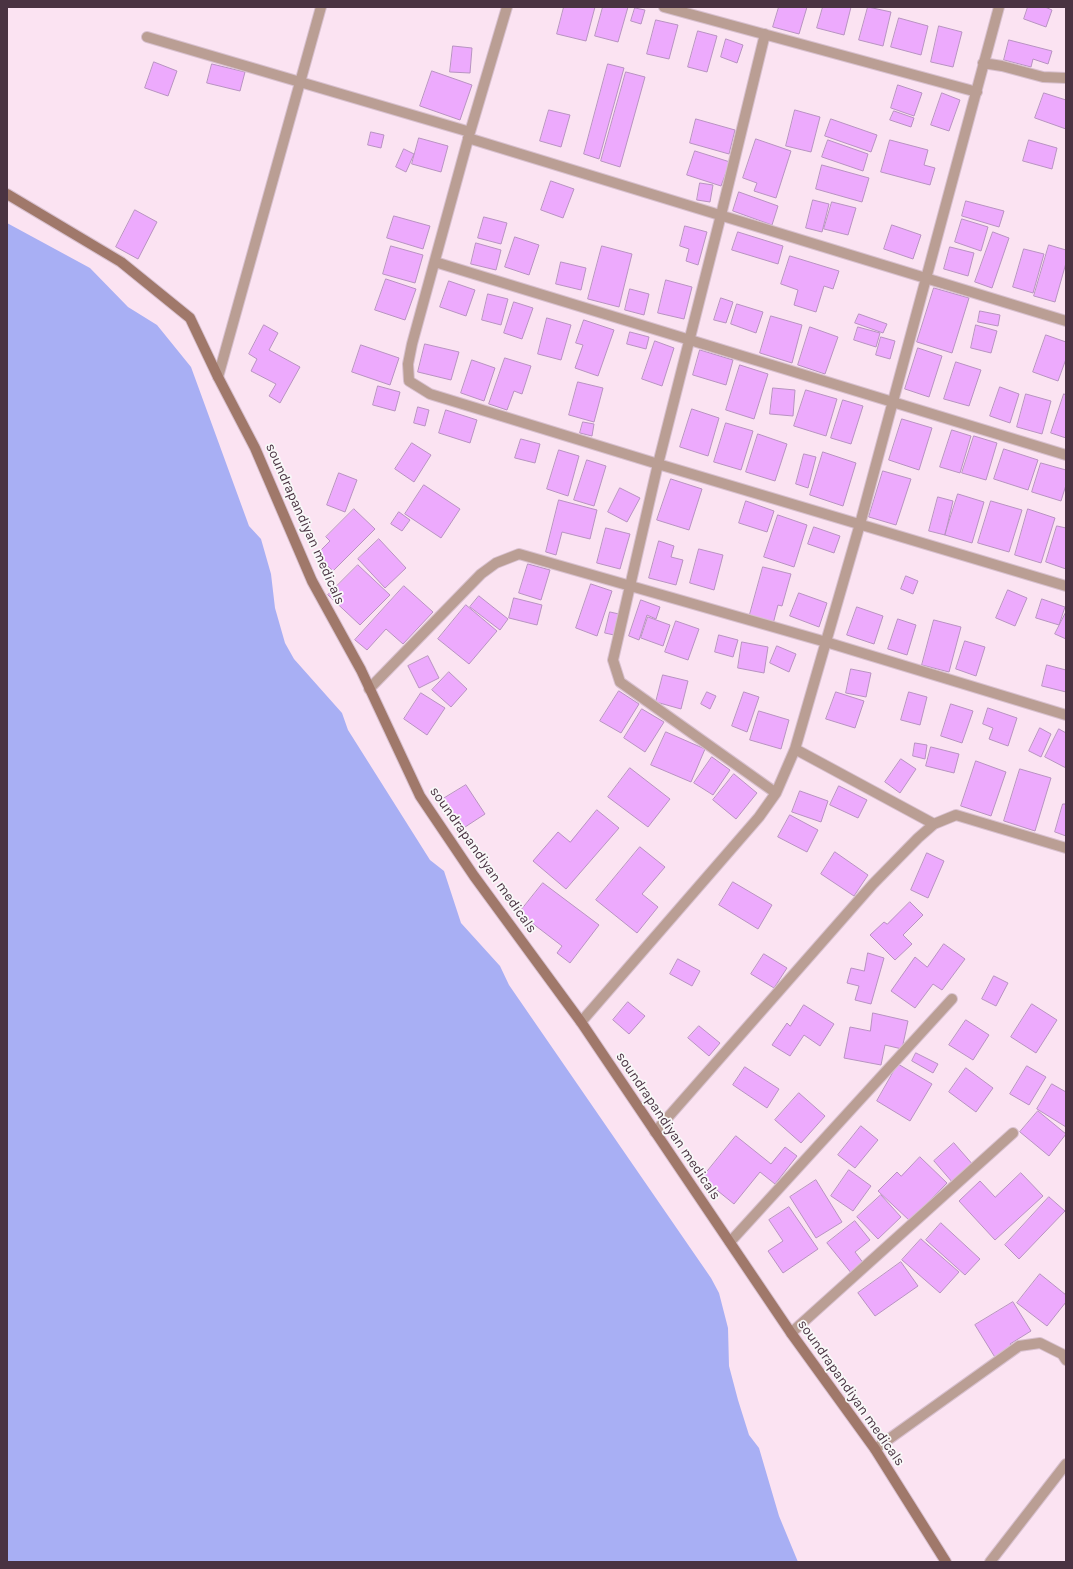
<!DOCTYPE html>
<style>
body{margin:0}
#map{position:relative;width:1073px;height:1569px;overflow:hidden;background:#fbe3f2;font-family:Karla,sans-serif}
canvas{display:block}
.frame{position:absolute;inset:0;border:8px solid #4a3342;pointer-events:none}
</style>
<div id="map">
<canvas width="1073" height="1569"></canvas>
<div class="frame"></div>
</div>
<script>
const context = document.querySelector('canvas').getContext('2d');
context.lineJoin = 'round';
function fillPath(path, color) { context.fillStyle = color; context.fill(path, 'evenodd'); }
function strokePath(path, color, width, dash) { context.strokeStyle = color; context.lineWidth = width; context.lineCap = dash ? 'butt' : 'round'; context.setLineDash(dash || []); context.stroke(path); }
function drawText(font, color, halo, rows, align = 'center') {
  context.font = font + ' Karla,sans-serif'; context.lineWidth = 3.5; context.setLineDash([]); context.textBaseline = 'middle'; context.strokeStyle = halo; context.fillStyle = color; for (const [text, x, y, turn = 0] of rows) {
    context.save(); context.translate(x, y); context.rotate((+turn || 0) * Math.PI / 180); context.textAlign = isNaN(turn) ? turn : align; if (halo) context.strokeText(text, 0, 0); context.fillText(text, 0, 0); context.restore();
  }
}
fillPath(new Path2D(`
 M7,223L90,268L128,307L157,325L191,367L249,526L261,539L271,574L275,608L285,643L294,659L342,713L348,730L430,860L444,871L461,923L500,966L509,985L711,1278L719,1293L728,1328L729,1366L738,1400L749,1435L759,1448L779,1516L798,1562H7Z`), '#a8aff4');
const building = new Path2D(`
 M564,7H595L586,41L557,34Z
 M603,7H628L618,42L595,36Z
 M779,7H807L799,34L773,27Z
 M823,7H851L844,35L817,28Z
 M868,7L891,12L883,46L859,40Z
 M1028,7H1045L1052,10L1046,27L1024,19Z
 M635,8L645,10L641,24L631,21Z
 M899,18L928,26L921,55L891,47Z
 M656,20L678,25L669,59L647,54Z
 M939,26L962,32L953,67L931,62Z
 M698,31L717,36L707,72L688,67Z
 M726,39L743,45L737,63L721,57Z
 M1009,40L1052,51L1048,64L1033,59L1031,67L1004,60Z
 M453,46L472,48L470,73L450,72Z
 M154,62L177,71L168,96L145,88Z
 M212,64L245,72L240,91L207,83Z
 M608,64L624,68L599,159L584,154Z
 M432,71L472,85L460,120L420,106Z
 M626,72L645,77L620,167L601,161Z
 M898,85L922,93L914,116L891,108Z
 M942,93L960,100L949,131L931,125Z
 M1044,93L1066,100V129L1035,118Z
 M549,110L570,115L561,147L540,141Z
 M795,110L820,117L811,152L786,146Z
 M894,111L914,118L911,127L890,120Z
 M696,119L735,130L729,154L690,143Z
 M831,119L877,135L871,152L825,136Z
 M371,132L384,135L381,148L368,145Z
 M419,138L448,146L441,172L412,164Z
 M756,139L791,151L776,198L754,191L757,183L743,178Z
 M828,140L868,154L863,171L822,157Z
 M890,140L928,150L924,165L935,168L930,185L881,172Z
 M1029,140L1057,148L1052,169L1023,161Z
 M404,149L414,154L406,172L396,167Z
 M695,151L730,162L721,186L687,175Z
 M822,165L869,178L862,202L816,189Z
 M551,181L574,189L563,218L541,210Z
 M700,183L713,185L710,202L697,200Z
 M739,192L778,206L772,225L733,211Z
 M813,200L829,204L822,232L806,228Z
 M966,201L1004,211L999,227L962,216Z
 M832,202L856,208L848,235L824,229Z
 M135,210L157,222L138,259L116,247Z
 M394,216L430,226L423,249L387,238Z
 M484,217L507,223L501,244L478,238Z
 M962,219L988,227L981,251L955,242Z
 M892,225L921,235L913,259L884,249Z
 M685,226L707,232L698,265L686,261L689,249L680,246Z
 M738,232L783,246L778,264L732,250Z
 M993,232L1009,238L992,288L975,282Z
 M515,237L539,245L529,275L505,267Z
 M476,243L501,250L496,270L471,264Z
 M1049,245L1066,250V263L1055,302L1034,296Z
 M391,246L423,255L415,283L383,274Z
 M602,246L632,254L619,307L588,299Z
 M950,247L974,253L968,276L944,269Z
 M1024,249L1044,254L1033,293L1013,287Z
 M790,256L839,271L833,289L824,286L816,312L794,305L798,290L781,284Z
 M561,262L586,268L581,290L556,284Z
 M386,279L416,289L405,320L375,310Z
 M666,280L692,287L684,319L658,313Z
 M449,281L475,290L466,316L440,307Z
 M934,288L969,298L952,353L917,342Z
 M630,289L649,294L644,315L625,310Z
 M488,294L508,299L501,325L482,320Z
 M721,298L733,302L726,323L714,320Z
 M514,302L533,308L522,339L504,333Z
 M737,304L763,312L756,333L731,324Z
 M980,311L1000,315L998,326L978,322Z
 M859,314L887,324L883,333L855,323Z
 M771,316L802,325L792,363L760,353Z
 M547,318L571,325L561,360L538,354Z
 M584,320L614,330L598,376L575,368L583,345L576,343Z
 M264,325L278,333L269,350L300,367L280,403L269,396L276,384L251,371L257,359L249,354Z
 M976,325L997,331L991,353L971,348Z
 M810,327L838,337L825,374L798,365Z
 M858,327L880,333L876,347L854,340Z
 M630,332L649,337L646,349L627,344Z
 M1046,335L1066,342V359L1058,381L1033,372Z
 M881,337L895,341L890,359L876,355Z
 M655,341L674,348L662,386L642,379Z
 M425,344L459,352L451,380L418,372Z
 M361,345L399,358L390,385L352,372Z
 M918,348L942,356L929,397L905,389Z
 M700,350L733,360L726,385L693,375Z
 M505,358L531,366L522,394L514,391L507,410L489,404Z
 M472,360L495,368L484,401L461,393Z
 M956,362L981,370L969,406L944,399Z
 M740,365L768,374L754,419L726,410Z
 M578,382L603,388L594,422L569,415Z
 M378,386L400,392L395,411L373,405Z
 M1000,387L1019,394L1010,423L990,416Z
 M773,388L795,390L793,416L770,414Z
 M806,390L837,399L826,436L794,426Z
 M1026,394L1051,401L1042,434L1017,427Z
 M1064,394L1066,395V438L1051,433Z
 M843,400L863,406L851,444L831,438Z
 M418,407L429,410L425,426L414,423Z
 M692,409L719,418L708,456L680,447Z
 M446,410L477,420L470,443L439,433Z
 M902,419L932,428L919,470L889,460Z
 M583,422L594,424L592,436L580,433Z
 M726,423L753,431L741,470L714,462Z
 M952,430L971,436L960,473L940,467Z
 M758,434L787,444L775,481L746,472Z
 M974,436L997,443L986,480L962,473Z
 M521,439L540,444L535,463L515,458Z
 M412,443L431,455L414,482L395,469Z
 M1004,449L1038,460L1028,490L994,479Z
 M559,450L579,456L568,496L547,489Z
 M823,452L856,463L843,506L810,495Z
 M804,454L816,457L808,488L796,484Z
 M587,460L606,466L594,506L574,500Z
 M1041,463L1066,470V485L1061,501L1032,492Z
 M883,471L911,479L896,525L869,517Z
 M339,473L357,480L345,512L327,505Z
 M671,479L702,489L689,530L657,520Z
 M424,485L460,509L441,538L405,514Z
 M620,488L640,498L627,522L608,512Z
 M958,494L984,502L972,543L945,535Z
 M938,497L953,501L945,535L929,531Z
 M559,500L597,510L590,539L562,532L556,555L546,552Z
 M746,501L774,511L767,532L739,523Z
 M991,501L1022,510L1009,552L978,543Z
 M354,509L375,529L333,571L316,555L330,541L326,537Z
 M1028,509L1055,518L1041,563L1015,555Z
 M399,512L410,520L402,531L391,524Z
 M778,515L807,525L794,567L764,557Z
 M1057,526L1066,528V569L1046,562Z
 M814,527L840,536L834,553L808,544Z
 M606,528L630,534L620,569L597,563Z
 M379,539L406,568L385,588L358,559Z
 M659,541L674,546L671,557L683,560L676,585L649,578Z
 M699,549L723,555L714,590L690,583Z
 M528,564L550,570L541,600L519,593Z
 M358,565L390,595L360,625L328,595Z
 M763,567L791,574L782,606L778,605L773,624L749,618Z
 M906,576L918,581L913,594L901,589Z
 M591,584L612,591L597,636L576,628Z
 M404,586L433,612L403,644L386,629L367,650L355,640Z
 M1008,590L1027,598L1015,626L996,618Z
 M799,593L827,603L819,627L790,616Z
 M479,596L508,619L500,630L470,607Z
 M514,598L542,605L537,625L509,618Z
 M1042,599L1065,607L1059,625L1036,618Z
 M641,600L660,607L656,619L647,615L639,640L629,636Z
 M466,605L497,631L469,664L438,639Z
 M857,607L883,616L874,644L847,635Z
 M610,612L619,614L614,635L605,633Z
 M1066,612V639L1055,634Z
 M648,617L670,625L663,646L641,638Z
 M898,619L916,625L907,655L888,649Z
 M934,620L961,627L949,672L922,665Z
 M676,621L699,629L688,660L665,652Z
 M719,635L738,640L733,657L715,652Z
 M965,641L985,647L976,676L956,669Z
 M742,642L768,647L764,673L738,668Z
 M777,646L796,654L789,672L770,663Z
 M428,656L439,678L419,688L408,666Z
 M1047,665L1066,670V692L1042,686Z
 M851,669L871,673L866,697L846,693Z
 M449,672L467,689L451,707L432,690Z
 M663,675L688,681L681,709L656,702Z
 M619,691L639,704L621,733L600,721Z
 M707,692L716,696L710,709L701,704Z
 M744,692L759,697L747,732L732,726Z
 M836,692L864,701L855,728L826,719Z
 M909,692L927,697L920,725L901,720Z
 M421,693L445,708L427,735L404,719Z
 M951,704L973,711L962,743L941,736Z
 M988,708L1017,718L1008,746L989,739L993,728L983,724Z
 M642,709L664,722L645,752L624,738Z
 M759,711L789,720L781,749L750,740Z
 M1040,728L1051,734L1041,757L1029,751Z
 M1059,729L1066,733V768L1045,757Z
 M666,732L705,749L691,782L651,765Z
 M915,743L927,745L925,759L913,756Z
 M931,747L959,754L954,773L926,766Z
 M712,757L730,770L713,795L694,783Z
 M901,759L916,769L900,793L885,782Z
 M976,761L1006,772L991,816L961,806Z
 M630,768L670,799L648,827L608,797Z
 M1020,769L1051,778L1035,831L1004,821Z
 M734,774L757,793L736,819L713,800Z
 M466,785L485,814L462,829L443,799Z
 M839,786L867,800L858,818L830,805Z
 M800,791L828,801L821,822L792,812Z
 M1063,804H1066V836L1055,832Z
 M597,810L619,828L566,889L533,861L558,832L570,842Z
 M790,815L818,830L807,852L778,837Z
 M640,847L665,867L642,894L658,907L637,933L596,900Z
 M835,852L868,875L854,896L821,874Z
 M927,853L944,861L928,898L911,890Z
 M733,882L772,905L758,929L719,905Z
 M543,883L599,925L570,963L557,953L562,946L519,913Z
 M910,902L923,915L903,935L912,944L895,960L870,935L884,922L887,924Z
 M944,944L965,959L942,990L933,984L915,1008L891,991L915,957L927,967Z
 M868,953L884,958L871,1004L855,1000L859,986L847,983L851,968L864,971Z
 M764,954L787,968L774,988L751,974Z
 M678,959L700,971L692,986L670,974Z
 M994,976L1008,983L996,1006L982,999Z
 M628,1002L645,1016L629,1034L613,1020Z
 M1032,1004L1057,1020L1036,1053L1011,1037Z
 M804,1005L834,1024L820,1046L804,1035L790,1056L772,1045L787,1023L790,1026Z
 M873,1013L908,1021L902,1049L885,1045L881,1065L844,1058L850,1027L870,1031Z
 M966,1020L989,1035L973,1060L949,1045Z
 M699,1026L720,1043L709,1056L688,1038Z
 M916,1053L938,1064L933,1073L912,1061Z
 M898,1064L932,1084L910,1121L877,1101Z
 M1027,1066L1046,1077L1029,1105L1010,1094Z
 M745,1067L779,1089L767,1108L733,1085Z
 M966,1068L993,1088L976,1112L949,1092Z
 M1052,1084L1066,1092V1127L1037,1109Z
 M799,1093L825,1116L801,1143L775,1120Z
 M1038,1111L1066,1134L1049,1156L1020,1132Z
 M861,1126L878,1140L855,1168L838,1155Z
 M736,1136L771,1164L785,1147L797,1156L775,1184L760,1172L734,1204L702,1178Z
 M954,1143L974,1166L953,1183L934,1161Z
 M920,1157L947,1183L910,1221L878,1191L897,1172L901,1176Z
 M849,1170L871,1186L853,1211L831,1196Z
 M1021,1173L1043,1196L995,1240L959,1201L980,1181L995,1197Z
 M816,1180L842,1222L816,1238L790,1197Z
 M881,1195L901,1217L878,1239L857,1217Z
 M1049,1197L1065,1211L1019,1259L1005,1245Z
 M789,1207L818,1249L783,1273L768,1251L783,1241L769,1220Z
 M855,1221L870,1240L855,1252L864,1264L852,1274L827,1243Z
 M941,1223L980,1259L965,1275L926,1240Z
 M921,1239L959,1272L940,1293L902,1260Z
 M901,1262L918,1286L875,1316L858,1293Z
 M1040,1274L1066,1295V1302L1047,1326L1017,1303Z
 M1013,1302L1031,1331L1010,1344L1013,1348L996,1359L975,1325Z`);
fillPath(building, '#edaafd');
strokePath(building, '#b892c1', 1);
const minor = new Path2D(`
 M507,7L470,132L412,344L408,364L409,381L430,394L658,464L1066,586
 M664,7L977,92
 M765,34L721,215L658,464L613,660L620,682L776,793
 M147,37L470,132
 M983,63L1002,66L1043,77L1066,78
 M468,138L1066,321
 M435,262L1066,455
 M369,689L481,574L496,563L519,554L826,642L1066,715
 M795,749L934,824
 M581,1022L759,817L776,793L795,749L860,524L999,7
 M655,1132L873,884L918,838L934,824L956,815L1066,848
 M730,1242L952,999
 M791,1333L1013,1133
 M875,1449L1019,1346L1040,1343L1062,1354L1066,1360
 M990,1562L1066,1464`);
const tertiary = new Path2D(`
 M218,377L321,7`);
const secondary = new Path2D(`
 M7,194L121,262L190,318L218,377L255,448L312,581L361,670L420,796L474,876L581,1022L791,1333L875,1449L946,1562`);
strokePath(minor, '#d8c0cf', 12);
strokePath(tertiary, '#d8c0cf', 12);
strokePath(secondary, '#d8c0cf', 12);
strokePath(minor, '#ba9e94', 10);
strokePath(tertiary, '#ba9e94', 10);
strokePath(secondary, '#a0786a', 10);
drawText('14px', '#4a3342', '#f8f8f8', [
 ["soundrapandiyan medicals",305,524,66],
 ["soundrapandiyan medicals",483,860,55],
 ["soundrapandiyan medicals",668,1126,56],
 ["soundrapandiyan medicals",851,1393,55]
]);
</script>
